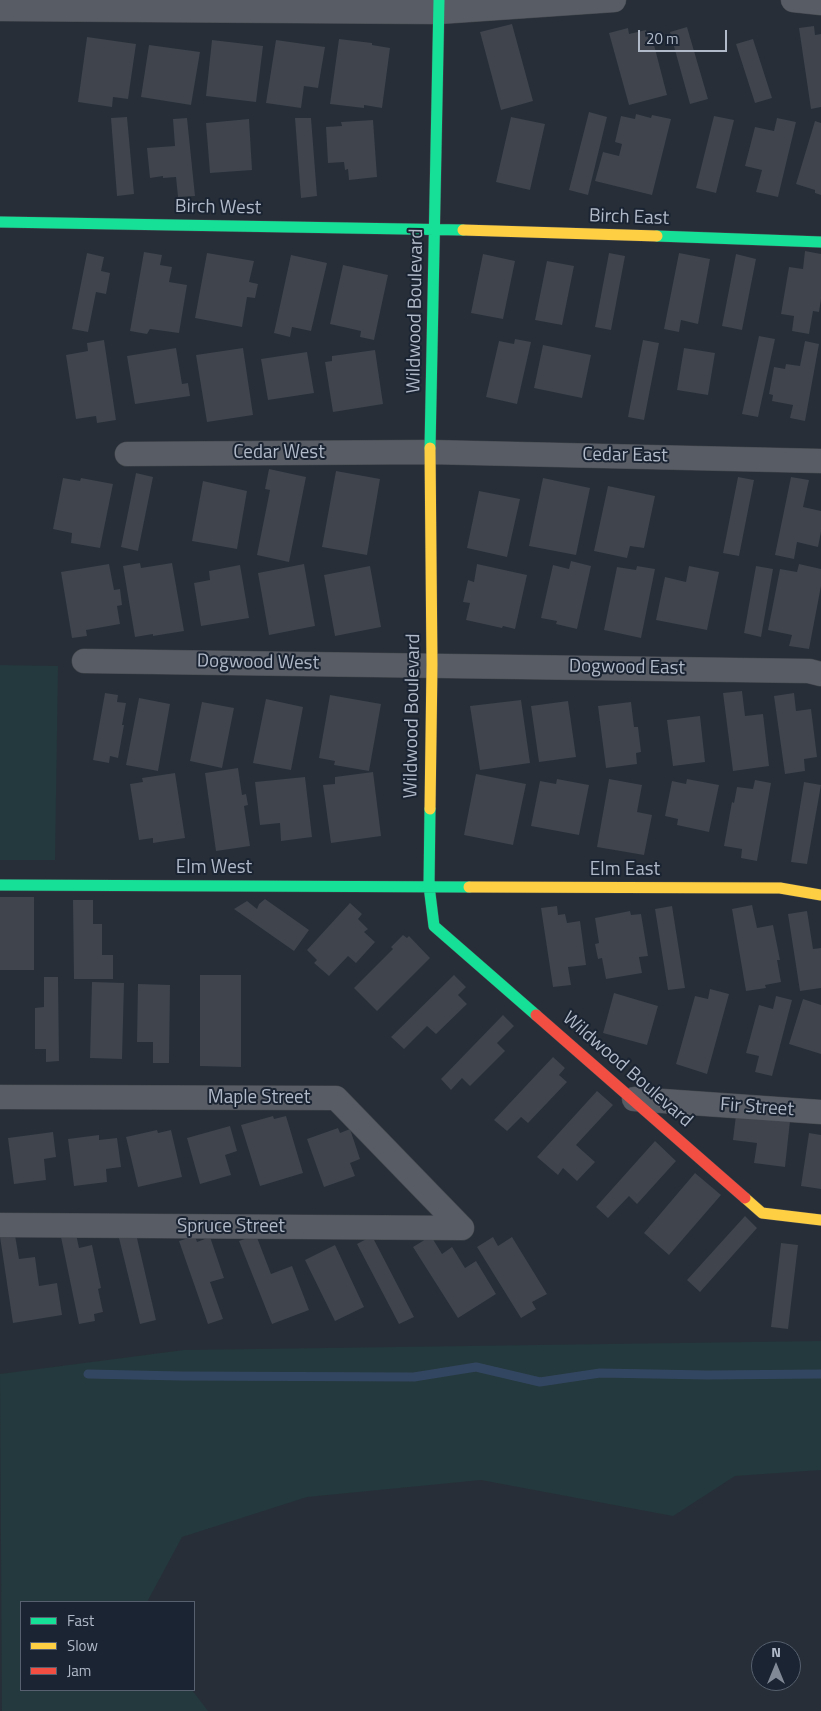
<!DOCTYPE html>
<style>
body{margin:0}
#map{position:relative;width:821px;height:1711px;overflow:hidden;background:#272e37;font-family:"Titillium Web",sans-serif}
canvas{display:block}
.legend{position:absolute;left:20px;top:1601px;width:175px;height:90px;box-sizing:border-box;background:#1a2432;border:1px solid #56606e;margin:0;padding:6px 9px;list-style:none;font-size:15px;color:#b1bac9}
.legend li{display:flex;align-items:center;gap:10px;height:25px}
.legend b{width:25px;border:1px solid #56606e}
.north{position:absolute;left:751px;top:1641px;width:50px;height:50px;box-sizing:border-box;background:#1a2432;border:1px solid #56606e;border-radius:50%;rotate:0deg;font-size:14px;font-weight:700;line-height:20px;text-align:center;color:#b1bac9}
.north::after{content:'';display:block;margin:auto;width:18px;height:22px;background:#818996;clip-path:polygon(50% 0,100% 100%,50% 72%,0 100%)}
.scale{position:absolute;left:638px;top:30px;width:89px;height:22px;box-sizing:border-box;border:2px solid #b1bac9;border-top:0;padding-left:6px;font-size:15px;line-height:18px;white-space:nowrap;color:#b1bac9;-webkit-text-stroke:4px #1a2432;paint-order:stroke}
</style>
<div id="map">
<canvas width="821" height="1711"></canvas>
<ul class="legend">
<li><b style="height:6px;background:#16e098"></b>Fast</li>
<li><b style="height:6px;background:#ffcf43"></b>Slow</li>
<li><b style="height:6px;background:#f24e42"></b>Jam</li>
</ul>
<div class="north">N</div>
<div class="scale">20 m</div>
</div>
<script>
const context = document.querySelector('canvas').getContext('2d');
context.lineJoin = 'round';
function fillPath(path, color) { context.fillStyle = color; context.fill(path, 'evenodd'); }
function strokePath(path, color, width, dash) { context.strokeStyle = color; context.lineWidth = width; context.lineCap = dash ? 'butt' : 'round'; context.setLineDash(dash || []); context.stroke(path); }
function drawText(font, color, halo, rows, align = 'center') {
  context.font = font + ' "Titillium Web",sans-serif'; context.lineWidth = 4; context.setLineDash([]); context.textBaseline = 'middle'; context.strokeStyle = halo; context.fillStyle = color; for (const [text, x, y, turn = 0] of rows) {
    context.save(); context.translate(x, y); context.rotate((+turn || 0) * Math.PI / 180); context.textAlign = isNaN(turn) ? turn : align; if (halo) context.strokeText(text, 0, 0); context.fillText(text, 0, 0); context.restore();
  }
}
fillPath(new Path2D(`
 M0,665L58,666L55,860H0Z
 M821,1341V1470L735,1476L673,1516L481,1480L307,1497L182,1537L147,1602H21V1690H192L208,1711H2L0,1374L184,1350Z`), '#24393d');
strokePath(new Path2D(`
 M88,1374L181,1376L414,1377L476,1367L540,1382L600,1373L707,1375L821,1374`), '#334661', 9);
fillPath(new Path2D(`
 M512,24L533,101L501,110L480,32Z
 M814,26L815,35L821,34V107L811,109L799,28Z
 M687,27L708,99L690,104L670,32Z
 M628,28L629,34L646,30L649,42L653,41L667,95L629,105L609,33Z
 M87,37L136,44L128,99L113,97L112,107L78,102Z
 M339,39L372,43V45L390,48L382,108L364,105V108L330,104Z
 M753,39L772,98L755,103L736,44Z
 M212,40L263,46L256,102L206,96Z
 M276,40L325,47L318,88L304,86L301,108L266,103Z
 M149,45L200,52L191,105L141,97Z
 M589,112L607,117L588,195L569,190Z
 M636,114L651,118L652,115L671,119L652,195L595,181L603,152L619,156L622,144L615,142L621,116L635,119Z
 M714,116L734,120L716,193L696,188Z
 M127,117L134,194L117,196L111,118Z
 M511,117L545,124L530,190L496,182Z
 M187,118L195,196L178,197L176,177L163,178V176L150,178L147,148L175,146L173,119Z
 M295,118H311L317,196L301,198Z
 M777,118L796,122L778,197L756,192L762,170L745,166L755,127L774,131Z
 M249,119L252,170L210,173L206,123Z
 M373,120L377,177L349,180L348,169L345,170L344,162L328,163L326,127L342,126L341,122Z
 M815,121L821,123V195L815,193V190L796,184Z
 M805,251L821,254V299L819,312L813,311L809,334L792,331L794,316L781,314L789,267L803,269Z
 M144,252L162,255L160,265L172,267L169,282L187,285L179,333L150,329L147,334L130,331Z
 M87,253L104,257L101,271L110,273L106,294L96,292L88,332L72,329Z
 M207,253L254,261L249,282L258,284L255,298L247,297L242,327L195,318Z
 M609,253L625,256L611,330L595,327Z
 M679,253L710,259L698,324L681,320L679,332L664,329Z
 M483,254L515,261L503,319L471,313Z
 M736,254L756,259L742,330L722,326Z
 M291,255L327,263L311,331L292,327L290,337L274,333Z
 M547,261L574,266L562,325L535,320Z
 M343,265L388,275L374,340L360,337L361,331L330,324Z
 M759,336L775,339L758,417L742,414Z
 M515,339L531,342L517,404L486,397L499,341L514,344Z
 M104,340L116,420L97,423L96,416L76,419L66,355L88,351L87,343Z
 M643,340L659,343L644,420L628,417Z
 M805,341L819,344L805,421L790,418L793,405L772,401L773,395L769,394L774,367L785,369L786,364L800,366Z
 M543,345L591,355L582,398L534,388Z
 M176,348L182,384L188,383L190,396L135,404L127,356Z
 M243,348L253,415L207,422L196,355Z
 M684,348L715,353L708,395L677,390Z
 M375,350L383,404L333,412L325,362L332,361V356Z
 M307,352L314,393L268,400L261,359Z
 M269,469L306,477L289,562L257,555L270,490L265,489Z
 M336,471L380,479L367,555L322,547Z
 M136,473L153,477L138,551L121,547Z
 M738,477L754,480L739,556L723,553Z
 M791,477L809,480L803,507L821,511V532L818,547L797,542L794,559L775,555Z
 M63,478L80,481L81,478L113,484L100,548L71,543L72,533L53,529Z
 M543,478L590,488L576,555L529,546Z
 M203,481L247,491L237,549L192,541Z
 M608,486L655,496L644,548L630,546L627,558L594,551Z
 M479,491L520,499L507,557L467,548Z
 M571,561L591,566L577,629L556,624L557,621L541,618L553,565L569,569Z
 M140,563L141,568L172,563L184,631L153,636V634L135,637L123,566Z
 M109,564L114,590L120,589L122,605L117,606L120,624L86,630L87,636L72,638L61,572Z
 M304,564L315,626L269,635L258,573Z
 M477,564L527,575L515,629L503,626L502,628L466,620L470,603L463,602L468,580L474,582Z
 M799,564L821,569V586L809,649L789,646L792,635L768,630L780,569L797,572Z
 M240,565L249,618L201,626L194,583L210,580L209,571Z
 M370,566L381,627L335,636L324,575Z
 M637,566L655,569L641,638L604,630L617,567L636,570Z
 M689,566L719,572L707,630L656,620L665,577L686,582Z
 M756,566L773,569L761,637L744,633Z
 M742,691L745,716L763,714L769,766L733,771L723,693Z
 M105,693L118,695L117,702L126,703L122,725H124L118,758L110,756L109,763L93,760Z
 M794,693L796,711L811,709L817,757L804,759L805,771L785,774L774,696Z
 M330,695L381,704L369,771L334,765L335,761L319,758Z
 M139,698L170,704L158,771L126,765Z
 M266,699L303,707L291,770L253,763Z
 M521,700L530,763L480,770L470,706Z
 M568,701L576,757L539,762L531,706Z
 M202,702L234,708L222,768L190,761Z
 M631,702L634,727H638L641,752L636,753L637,764L606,768L598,706Z
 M700,716L705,762L673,766L667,720Z
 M238,768L242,795L246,794L248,805L244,806L250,846L216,851L205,773Z
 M373,772L381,836L331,843L323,785L335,784V777Z
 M175,773L185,838L153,843V838L139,840L130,784L143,782L142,778Z
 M476,774L526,784L513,845L464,835Z
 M305,777L312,837L281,841L280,823L260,825L255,782Z
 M557,779L589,785L579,835L531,826L540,781L556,784Z
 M609,779L642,785L637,812L652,815L644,855L597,847Z
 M687,779L719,785L709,832L677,825L678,819L665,816L672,781L686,784Z
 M755,780L771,783L757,861L741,858L742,849L724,846L732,802L734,803L737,787L753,789Z
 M804,782L821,785L807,864L791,862Z
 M0,897H34V970H0Z
 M265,899L309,930L294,951L234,909L247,901L257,909L259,904Z
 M73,900H93V924H102V955H113V979H74Z
 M350,903L362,914L358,919L368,929L364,932L375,942L356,963L348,956L329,976L314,963L317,960L307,950Z
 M752,905L757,928L773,925L780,960H777L781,982L765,985L766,988L746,991L732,909Z
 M557,906L558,915L565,914L567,923L580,921L586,965L568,967L571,985L553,987L541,908Z
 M672,906L685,988L668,990L655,909Z
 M630,911L631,915L641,914L648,956L639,957L642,973L606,979L602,958L598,959L595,944L599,943L595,918Z
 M807,911L813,949L821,948V988L800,991L788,914Z
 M403,935L407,938L409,936L430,958L377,1011L354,988L393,949L391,947Z
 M200,975H241V1067L200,1066Z
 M454,975L466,987L458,995L467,1004L436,1034L427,1026L404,1049L391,1037Z
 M44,977H58L59,1061L46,1062V1049H35V1008L44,1007Z
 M92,982L124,983L122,1059L90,1058Z
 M138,984L170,985L169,1063H153V1042H137Z
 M710,989L729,994L707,1074L676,1064L695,996L708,999Z
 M614,993L658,1006L647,1045L603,1033Z
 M776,996L792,1000L772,1076L755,1072L759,1056L746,1053L759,1005L773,1009Z
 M803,999L821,1005V1054L789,1044Z
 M503,1015L514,1026L497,1043L505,1051L470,1086L462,1078L451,1090L441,1079Z
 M553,1057L565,1068L559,1075L567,1082L528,1123L521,1117L507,1131L494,1120Z
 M597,1091L613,1105L576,1145L595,1162L577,1181L563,1168L558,1175L537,1157Z
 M736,1115L790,1121L785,1167L754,1163L757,1143L733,1140Z
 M273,1116L274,1119L286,1116L303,1173L260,1186L241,1125Z
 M230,1126L237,1151L225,1155L231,1175L200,1184L187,1138Z
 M338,1128L340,1133L350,1129L360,1159L350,1163L355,1176L324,1187L307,1139Z
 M157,1130L158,1133L171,1130L182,1177L138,1187L126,1137Z
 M53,1132L56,1157L44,1159L46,1180L14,1184L8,1138Z
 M809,1133L821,1135V1189L801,1186Z
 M99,1135V1140L117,1138L121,1167L106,1169L107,1182L74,1186L68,1139Z
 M655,1141L676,1161L637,1204L629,1196L608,1218L596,1207Z
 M695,1173L721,1195L669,1255L644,1233Z
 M745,1216L757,1228L700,1292L687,1280Z
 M76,1234L79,1248L92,1245L101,1288L98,1289L103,1312L94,1314L95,1321L79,1324L61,1237Z
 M136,1234L156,1320L140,1324L119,1238Z
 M15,1235L19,1259L35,1257L39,1286L57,1283L62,1315L13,1323L0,1237Z
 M256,1235L271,1274L292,1266L309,1310L272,1324L239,1241Z
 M195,1236L197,1242L210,1237L224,1278L210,1282L223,1319L208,1324L179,1241Z
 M372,1236L414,1317L399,1324L357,1244Z
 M431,1236L442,1254L452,1247L465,1268L476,1261L496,1294L458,1318L413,1247Z
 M493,1237L498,1246L512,1237L547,1294L532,1302L536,1309L521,1318L477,1247Z
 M781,1243L798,1245L788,1329L771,1327Z
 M335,1245L364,1307L335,1321L305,1260Z`), '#3f444d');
const street = new Path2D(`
 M793,0L821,3
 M0,9L439,12L614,0
 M127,454L430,452L821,461
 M84,661L809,671L821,674
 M0,1097L336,1098L462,1228
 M634,1099L821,1112
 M0,1225L462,1228`);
const fast = new Path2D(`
 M0,222L463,230
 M657,236L821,242
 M430,448L439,0
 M430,809L429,886L434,926L536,1015
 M0,885L469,887`);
const slow = new Path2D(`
 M463,230L657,236
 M430,809L432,665L430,448
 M469,887L780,888L821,895
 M745,1198L762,1213L821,1220`);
const jam = new Path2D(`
 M536,1015L745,1198`);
strokePath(street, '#44484f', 25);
strokePath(fast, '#44484f', 12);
strokePath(slow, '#44484f', 12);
strokePath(jam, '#44484f', 12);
strokePath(street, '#585c64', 24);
strokePath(fast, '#16e098', 11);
strokePath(slow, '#ffcf43', 11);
strokePath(jam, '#f24e42', 11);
drawText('19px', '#b1bac9', '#1a2432', [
 ["Birch West",218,208,1],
 ["Birch East",629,218,2],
 ["Wildwood Boulevard",416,311,-89],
 ["Cedar West",279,453],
 ["Cedar East",625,456,1],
 ["Dogwood West",258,663,1],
 ["Dogwood East",627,668,1],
 ["Wildwood Boulevard",413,716,-89],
 ["Elm West",214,868],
 ["Elm East",625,870],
 ["Wildwood Boulevard",627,1070,41],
 ["Maple Street",259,1098],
 ["Fir Street",757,1108,4],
 ["Spruce Street",231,1227]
]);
</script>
